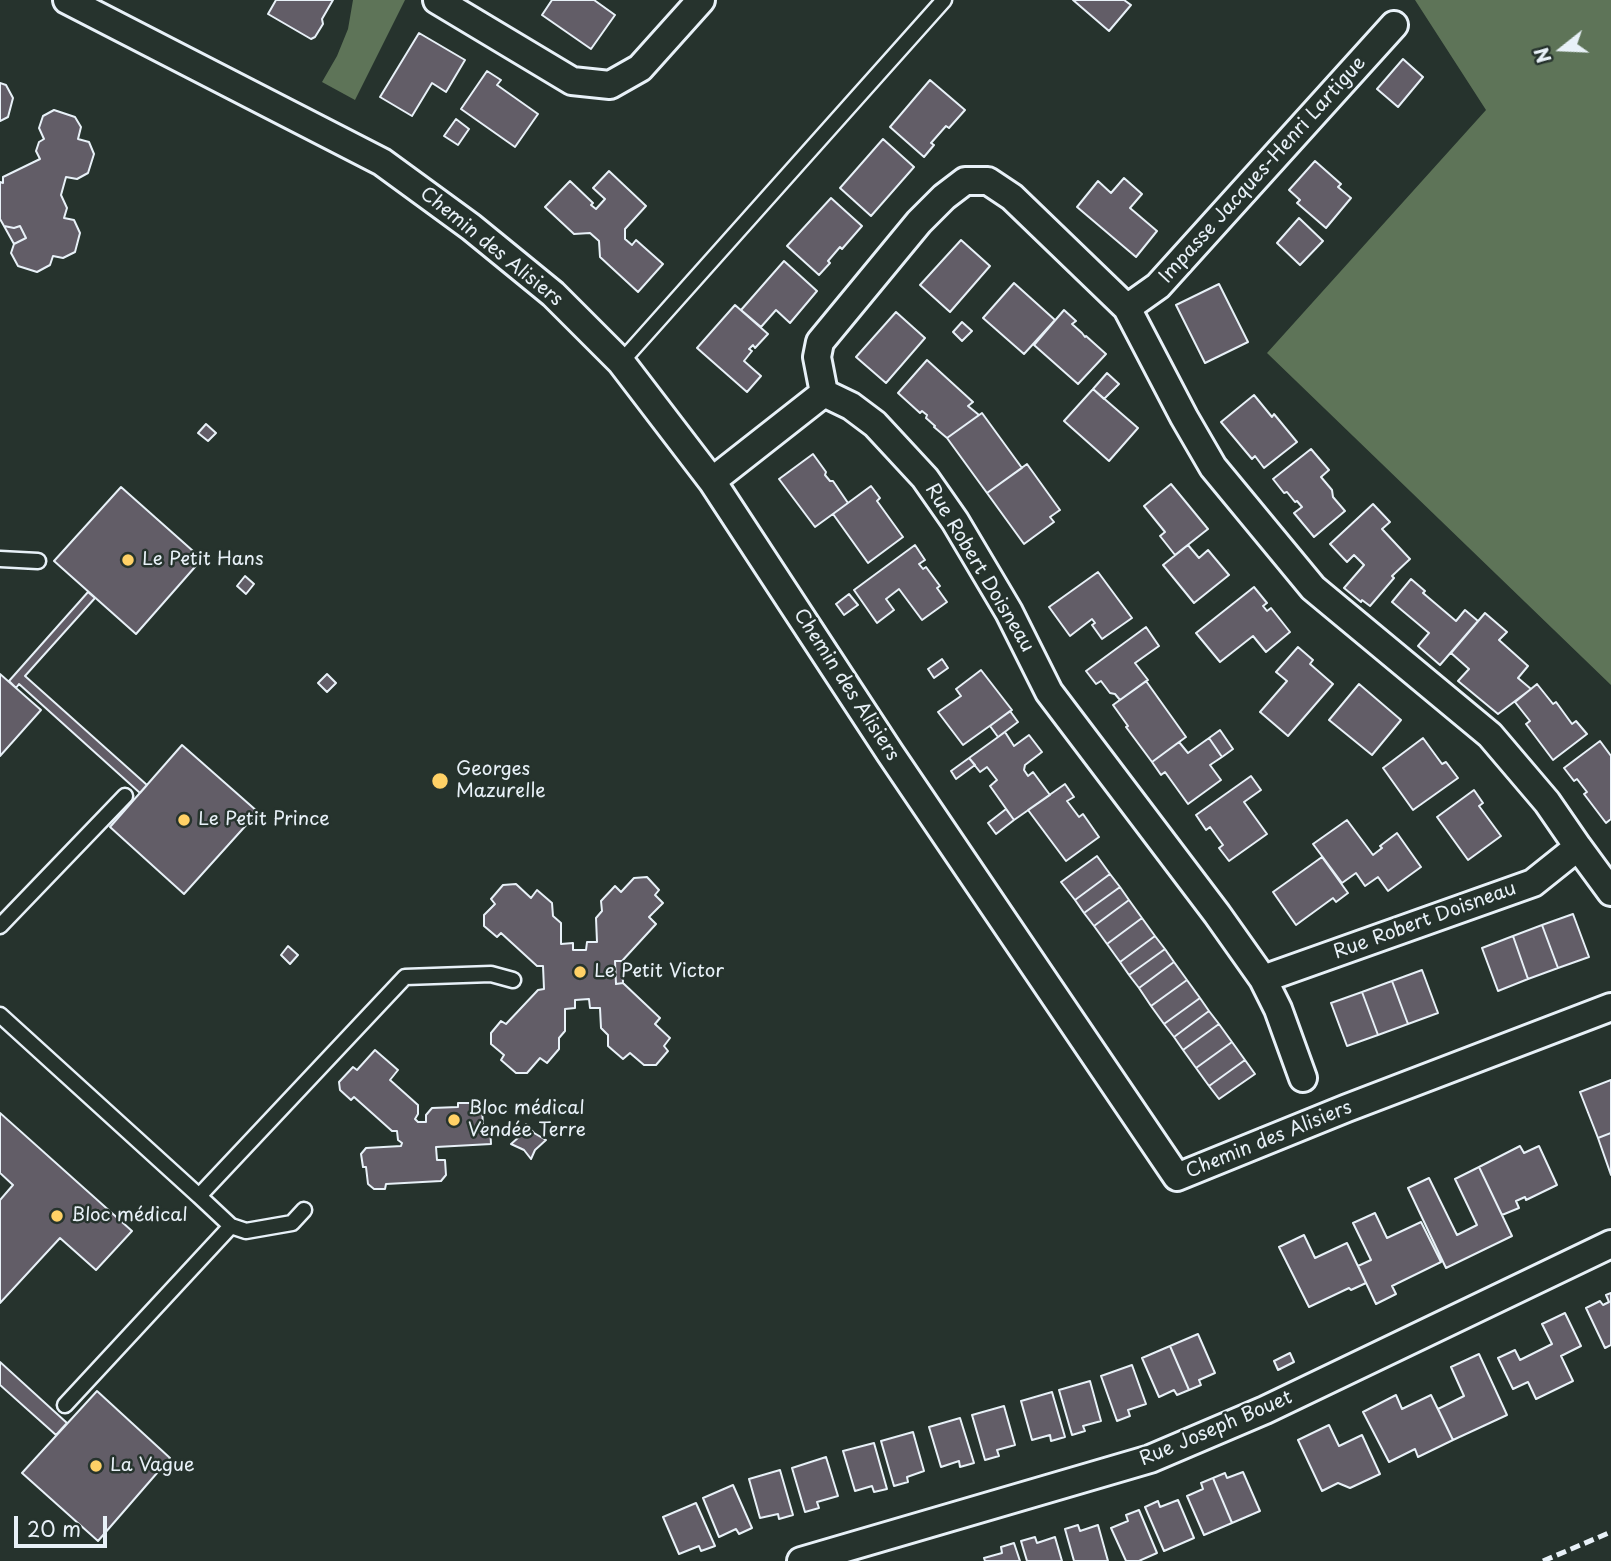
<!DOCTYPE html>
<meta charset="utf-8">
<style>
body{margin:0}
#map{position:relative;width:1611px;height:1561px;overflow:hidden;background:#26332d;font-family:"Playpen Sans",sans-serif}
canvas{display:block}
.north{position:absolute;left:1527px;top:14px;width:70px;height:70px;-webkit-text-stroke:5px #26332d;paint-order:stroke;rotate:252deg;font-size:19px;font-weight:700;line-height:28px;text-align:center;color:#e8f1f8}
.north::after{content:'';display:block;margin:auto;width:24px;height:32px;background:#e8f1f8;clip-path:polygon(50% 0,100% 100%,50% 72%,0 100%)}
.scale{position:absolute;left:14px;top:1516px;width:93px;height:32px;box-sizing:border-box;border:4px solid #e8f1f8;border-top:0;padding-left:9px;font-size:21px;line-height:24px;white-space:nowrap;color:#e8f1f8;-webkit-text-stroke:5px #26332d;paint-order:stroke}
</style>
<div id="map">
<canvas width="1611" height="1561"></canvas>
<div class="north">N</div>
<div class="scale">20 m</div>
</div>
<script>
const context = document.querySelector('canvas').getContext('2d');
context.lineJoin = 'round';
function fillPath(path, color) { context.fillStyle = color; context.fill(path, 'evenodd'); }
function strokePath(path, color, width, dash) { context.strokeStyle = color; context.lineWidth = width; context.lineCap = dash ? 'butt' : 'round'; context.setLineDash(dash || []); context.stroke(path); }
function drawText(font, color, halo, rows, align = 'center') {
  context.font = font + ' "Playpen Sans",sans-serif'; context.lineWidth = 5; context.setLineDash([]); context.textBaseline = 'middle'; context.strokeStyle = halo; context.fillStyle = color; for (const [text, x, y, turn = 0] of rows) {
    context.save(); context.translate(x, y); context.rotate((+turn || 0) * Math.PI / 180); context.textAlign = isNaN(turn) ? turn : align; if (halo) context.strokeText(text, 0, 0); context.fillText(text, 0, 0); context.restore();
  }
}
fillPath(new Path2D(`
 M353,0H405L355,100L322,82L337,56L348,29Z
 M1415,0H1611V685L1267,353L1486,110Z`), '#5e7458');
const building = new Path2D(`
 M276,0H333L322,19L323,24L315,37L311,39L268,14Z
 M552,0H594L615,15L591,49L542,15Z
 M1073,0H1124L1131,5L1109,31Z
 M419,33L465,60L446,92L432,83L412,116L380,97Z
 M1403,59L1423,77L1398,107L1377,89Z
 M487,71L501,80L497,85L538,114L515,147L461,109Z
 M930,80L965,110L949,128L946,126L931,143L934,145L924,157L890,127Z
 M0,83L6,85L13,98L8,117L0,121Z
 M54,110L75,117L81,127L78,139L89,142L94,154L88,173L77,179L66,177L61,195L67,208L64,218L74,220L80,233L75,252L63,258L53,256L50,265L37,272L18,266L11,253L14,244L26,238L20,226L14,228L4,226L0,219V182L3,183V177L40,159L36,151L39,142L44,139L39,128L43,116Z
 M456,119L469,129L458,145L444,136Z
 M883,139L914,167L871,216L840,188Z
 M1315,161L1341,184L1338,187L1351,198L1326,228L1297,203L1300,200L1289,190Z
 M609,171L646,206L625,229V239L632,245L636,240L663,264L638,292L600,257L599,241L590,233L574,234L545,207L570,181L593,203L591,205L596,209L605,199L593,188Z
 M1124,178L1142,194L1130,208L1157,231L1136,257L1077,207L1098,181L1111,193Z
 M831,198L862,226L842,249L840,247L828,261L830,263L819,275L787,246Z
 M1299,218L1323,241L1300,265L1277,243Z
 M4,226L14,228L20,226L26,238L14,244Z
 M961,240L990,266L950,312L920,285Z
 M784,261L817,291L790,323L776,310L761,327L741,310Z
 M1014,283L1055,320L1024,354L983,318Z
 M1219,284L1248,342L1205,363L1176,305Z
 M735,305L768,334L755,348L753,345L749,349L752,351L744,361L761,376L747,392L697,348Z
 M1064,310L1076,321L1072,324L1082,333L1085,337L1086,336L1106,354L1078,384L1034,345Z
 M896,312L925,338L886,383L856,357Z
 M962,322L972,331L962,341L953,332Z
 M927,360L973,402L968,406L979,415L947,438L934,427L935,426L926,418L927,415L922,411L920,413L898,393Z
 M1107,373L1119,384L1104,399L1093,389Z
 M1093,389L1138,428L1109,461L1064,421Z
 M1254,395L1272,417L1274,414L1297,442L1264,468L1255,456L1252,459L1221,422Z
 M982,413L1022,468L987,493L947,438Z
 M206,424L216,433L208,441L198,433Z
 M1311,449L1329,470L1321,477L1332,490L1333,497L1345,511L1314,537L1294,513L1302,507L1297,501L1295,502L1287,492L1284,493L1273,479Z
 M813,454L826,472L825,475L830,481H833L848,503L815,527L779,479Z
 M1027,464L1060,510L1050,517L1054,522L1024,544L987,493Z
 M1171,484L1208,529L1175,555L1160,536L1165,532L1144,506Z
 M871,486L880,498L877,501L903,537L868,563L833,514Z
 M121,487L202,559L136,634L54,561Z
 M1373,504L1390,522L1382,529L1410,559L1392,576L1394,578L1370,606L1362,600L1361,602L1344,588L1364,565L1354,555L1347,562L1330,544Z
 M915,545L925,560L919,564L923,569L926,567L940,586L937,588L947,602L922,620L899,589L886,599L894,610L877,623L854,590Z
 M1188,545L1199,558L1208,550L1229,575L1194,603L1163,565Z
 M1098,572L1132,618L1102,639L1092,625L1095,623L1092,619L1070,636L1049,607Z
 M245,576L254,584L246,594L237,586Z
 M1411,579L1425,591L1423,593L1456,621L1465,610L1478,621L1440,665L1418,646L1429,633L1392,602Z
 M1254,587L1267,603L1263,606L1267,611L1271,608L1290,632L1266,652L1253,636L1220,662L1196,633Z
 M88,592L95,598L25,676L147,785L140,793L19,684L16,688L9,681Z
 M849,594L858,605L844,615L836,604Z
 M1485,613L1507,632L1499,640L1528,666L1518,678L1531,689L1498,714L1458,681L1469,669L1451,653Z
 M1146,627L1159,646L1135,663L1148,680L1120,700L1115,694L1110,693L1101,681L1096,684L1086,671Z
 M1298,647L1313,660L1310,664L1333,684L1288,736L1260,712L1287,681L1276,672Z
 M942,659L948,668L934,678L928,669Z
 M981,670L1012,710L963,745L938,712L961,696L956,689Z
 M0,674L41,710L0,756Z
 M327,674L336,683L327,692L318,683Z
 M1146,681L1186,737L1152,762L1126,727L1128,726L1113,705Z
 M1359,684L1401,720L1372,755L1329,720Z
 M1537,684L1553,704L1556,702L1572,724L1576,721L1587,734L1553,760L1526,724L1530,721L1515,702Z
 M1010,711L1018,722L998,737L990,726Z
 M1220,730L1233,749L1222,757L1209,738Z
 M1005,732L1014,746L1029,735L1042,752L1025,765L1024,770L1028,776L1033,772L1050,795L1014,820L990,786L997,780L987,767L980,772L969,758Z
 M1209,738L1222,757L1210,765L1221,780L1188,804L1165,772L1161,775L1152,762L1179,742L1188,753Z
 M1423,738L1442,764L1446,762L1458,778L1413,810L1383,768Z
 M1600,741L1611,756V819L1606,823L1584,794L1587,792L1577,779L1574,781L1564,768Z
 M182,745L258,812L184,894L110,827Z
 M969,758L975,765L956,779L951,771Z
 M1251,776L1261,790L1244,802L1267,834L1229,861L1219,848L1223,845L1210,827L1206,830L1196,815Z
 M1065,784L1074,797L1067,801L1079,817L1083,814L1099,837L1066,861L1028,810Z
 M1474,790L1483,803L1479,806L1501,836L1468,860L1437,817Z
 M1006,809L1014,820L996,834L988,823Z
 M1347,820L1373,855L1382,848L1380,846L1397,833L1421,867L1388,891L1378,877L1365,886L1356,873L1342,883L1313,844Z
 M1097,856L1110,874L1075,900L1061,882Z
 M1322,857L1348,893L1336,902L1333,898L1296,925L1273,892Z
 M1110,874L1120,887L1084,913L1075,900Z
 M647,877L659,890L655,895L663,903L649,917L656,924L622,961H615L616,984L623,983L660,1018L655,1024L670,1038L664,1046L668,1051L656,1065H644L630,1053L623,1059L608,1046V1035L601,1028L600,1008H590L589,999L575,1000V1008L565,1009V1031L559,1038V1049L547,1063L540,1058L527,1073H516L501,1060L504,1055L491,1044V1033L501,1021L506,1024L538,990L544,989L543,966H537L501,933L497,937L484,926V915L495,904L491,899L503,885L516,884L531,898L537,890L552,903L553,916L561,923V944L573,943V950H586L587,942H597L596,918L602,911L601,901L615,886L621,892L634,878Z
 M1120,887L1129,900L1094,926L1084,913Z
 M1129,900L1142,918L1107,944L1094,926Z
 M1573,914L1589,957L1558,968L1542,925Z
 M1142,918L1155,936L1120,962L1107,944Z
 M1542,925L1558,968L1528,979L1513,936Z
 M1155,936L1165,949L1129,975L1120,962Z
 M1513,936L1528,979L1498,991L1482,948Z
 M288,946L298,955L290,964L281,955Z
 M1165,949L1174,962L1139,988L1129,975Z
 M615,961H622L623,983L616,984Z
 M1174,962L1187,980L1151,1006L1139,988Z
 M1422,970L1438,1013L1408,1024L1392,981Z
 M1187,980L1200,998L1164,1024L1151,1006Z
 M1392,981L1408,1024L1378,1035L1362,992Z
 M1362,992L1378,1035L1347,1046L1331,1003Z
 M1200,998L1209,1011L1174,1037L1164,1024Z
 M1209,1011L1219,1024L1183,1050L1174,1037Z
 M1219,1024L1232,1042L1196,1068L1183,1050Z
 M1232,1042L1245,1060L1209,1086L1196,1068Z
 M375,1050L398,1070L390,1080L418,1105V1114L415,1119L418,1122H426V1115L432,1108L458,1107V1103H475L482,1108L483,1126H490L491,1144L436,1147L437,1160H445L446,1175L441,1181L386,1184L385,1189H374L368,1184L366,1167H363L361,1154L366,1148L401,1146L402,1143L398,1140L397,1131H392L354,1097L351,1100L340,1090L339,1082L353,1067L357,1070Z
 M1245,1060L1255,1074L1219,1099L1209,1086Z
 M1611,1080V1133L1598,1138L1580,1092Z
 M0,1113L132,1231L96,1270L60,1238L0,1303V1200L13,1185L0,1173Z
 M526,1124L534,1133L546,1140L535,1150L531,1159L524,1150L511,1144L519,1137Z
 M1611,1133V1175L1598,1138Z
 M1520,1146L1524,1153L1539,1146L1557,1185L1526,1200L1525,1197L1516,1201L1519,1208L1502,1215L1479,1167Z
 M1479,1167L1512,1236L1446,1268L1408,1188L1429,1178L1457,1235L1477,1225L1455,1179Z
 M1375,1213L1387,1238L1421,1222L1441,1262L1392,1286L1396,1294L1376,1304L1358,1266L1371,1260L1353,1223Z
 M1304,1235L1315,1258L1347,1243L1366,1283L1351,1290L1349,1288L1309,1307L1279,1247Z
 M1611,1293V1345L1605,1348L1586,1308L1600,1301L1603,1305L1609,1302L1606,1295Z
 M1565,1313L1581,1346L1561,1356L1573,1381L1536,1399L1528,1382L1513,1389L1498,1358L1515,1350L1520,1360L1552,1344L1542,1324Z
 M1198,1334L1215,1373L1199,1380L1201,1385L1189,1390L1170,1346Z
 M1170,1346L1189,1390L1177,1395L1174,1390L1159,1397L1142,1358Z
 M1290,1353L1294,1362L1278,1370L1274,1361Z
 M1479,1354L1507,1415L1453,1440L1438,1409L1464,1396L1451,1367Z
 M0,1362L67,1423L56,1435L0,1385Z
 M1132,1365L1146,1404L1128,1410L1130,1416L1117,1421L1101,1376Z
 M1090,1381L1101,1421L1083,1426L1085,1431L1072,1435L1059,1390Z
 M97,1391L170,1458L98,1541L22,1473Z
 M1052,1392L1065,1437L1051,1441L1050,1435L1032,1440L1021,1401Z
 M1396,1395L1402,1409L1431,1395L1453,1440L1418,1457L1415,1449L1389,1462L1363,1412Z
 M1004,1406L1015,1445L997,1450L999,1456L985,1460L972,1415Z
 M960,1418L974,1463L960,1467L959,1461L941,1467L929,1427Z
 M1329,1425L1339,1446L1362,1435L1380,1474L1350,1488L1338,1483L1322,1491L1298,1440Z
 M913,1432L924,1471L907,1477L908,1482L894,1486L881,1441Z
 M874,1443L887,1489L874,1492L872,1486L855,1491L843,1451Z
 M826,1457L838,1496L817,1502L819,1508L805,1512L792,1468Z
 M780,1470L793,1515L779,1519L778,1514L760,1518L749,1479Z
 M1243,1472L1260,1511L1232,1523L1213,1478L1225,1473L1227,1478Z
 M1213,1478L1232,1523L1204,1535L1187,1496L1203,1489L1201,1483Z
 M733,1485L752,1528L739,1534L736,1529L719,1537L703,1498Z
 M1178,1500L1194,1538L1164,1551L1145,1507L1158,1501L1160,1507Z
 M696,1503L715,1546L701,1551L699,1546L679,1554L663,1517Z
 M1139,1510L1157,1553L1139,1561H1126L1111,1528L1128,1521L1126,1515Z
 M1078,1525L1080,1531L1098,1525L1108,1561H1074L1065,1529Z
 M1035,1537L1037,1543L1055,1537L1062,1561H1027L1021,1541Z
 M1014,1543L1020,1561H985L984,1558L1002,1553L1001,1547Z`);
fillPath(building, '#625d67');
strokePath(building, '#e8f1f8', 2);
const service = new Path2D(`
 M621,362L944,0
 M0,559L38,561
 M0,926L125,796
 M0,1015L199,1196L405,977L491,974L513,980
 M199,1196L231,1226L246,1231L292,1223L304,1210
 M65,1405L231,1226`);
const minor = new Path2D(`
 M67,0L382,162L471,227L553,294L621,362L712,481L890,753L1177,1177L1347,1108L1611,1007
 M437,0L572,81L610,85L640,68L701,0
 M1127,308L1158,286L1394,25
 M712,481L824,393
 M1578,847L1533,883L1263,979L1217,914L1049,692L1009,612L955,521L925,478L875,424L851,406L824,393L817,357L820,342L919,222L944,197L965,181H988L1012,197L1127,308L1184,417L1213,467L1313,588L1490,735L1547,802L1578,847L1611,892
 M1263,979L1278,1009L1303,1078
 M801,1561L1150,1459L1265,1410L1611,1244`);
strokePath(service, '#e8f1f8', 19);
strokePath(minor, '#e8f1f8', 32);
strokePath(service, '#26332d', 14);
strokePath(minor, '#26332d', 26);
strokePath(new Path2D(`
 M1543,1561L1611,1532`), '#e8f1f8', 5, [10, 5]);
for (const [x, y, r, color] of [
 [128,560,7,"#ffd166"],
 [440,781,9,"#ffd166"],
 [184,820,7,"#ffd166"],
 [580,972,7,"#ffd166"],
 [454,1120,7,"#ffd166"],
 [57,1216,7,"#ffd166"],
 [96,1466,7,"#ffd166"]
]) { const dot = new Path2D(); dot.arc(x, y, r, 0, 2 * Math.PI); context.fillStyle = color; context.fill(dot); strokePath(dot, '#26332d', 2.5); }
drawText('19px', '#e8f1f8', '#26332d', [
 ["Impasse Jacques-Henri Lartigue",1263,170,-48],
 ["Chemin des Alisiers",491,247,39],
 ["Rue Robert Doisneau",979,568,59],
 ["Chemin des Alisiers",846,685,57],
 ["Rue Robert Doisneau",1425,921,-20],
 ["Chemin des Alisiers",1269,1140,-22],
 ["Rue Joseph Bouet",1216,1429,-23]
]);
drawText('19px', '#e8f1f8', '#26332d', [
 ["Le Petit Hans",142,560],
 ["Georges",456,770],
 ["Mazurelle",456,792],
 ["Le Petit Prince",198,820],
 ["Le Petit Victor",594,972],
 ["Bloc médical",468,1109],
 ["Vendée Terre",468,1131],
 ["Bloc médical",71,1216],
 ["La Vague",110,1466]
], 'left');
</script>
